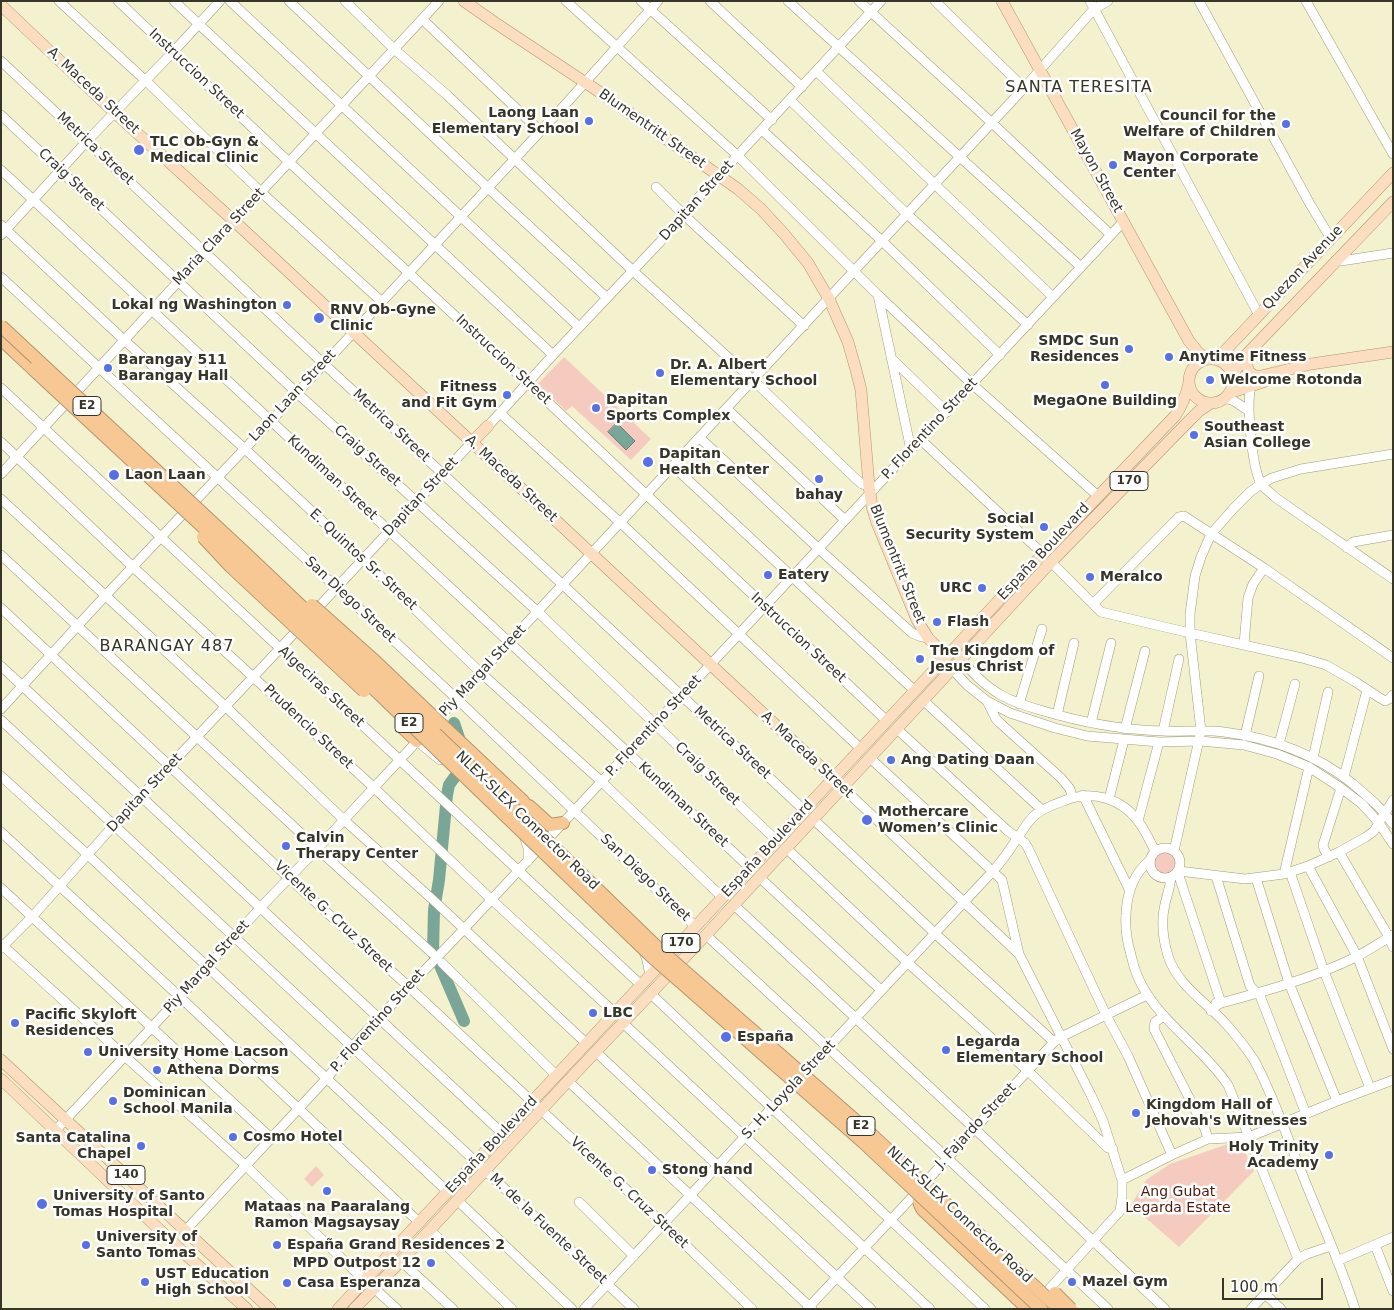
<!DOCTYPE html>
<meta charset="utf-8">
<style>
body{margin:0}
#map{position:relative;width:1394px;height:1310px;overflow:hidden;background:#f3f1ce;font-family:"DejaVu Sans",sans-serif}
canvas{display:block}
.frame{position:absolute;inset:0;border:2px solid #363528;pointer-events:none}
.scale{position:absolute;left:1222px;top:1278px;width:101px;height:22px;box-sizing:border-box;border:2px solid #363528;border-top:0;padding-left:6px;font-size:15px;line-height:18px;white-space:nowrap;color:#363528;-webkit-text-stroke:4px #fff;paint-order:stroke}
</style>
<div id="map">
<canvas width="1394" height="1310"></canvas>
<div class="frame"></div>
<div class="scale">100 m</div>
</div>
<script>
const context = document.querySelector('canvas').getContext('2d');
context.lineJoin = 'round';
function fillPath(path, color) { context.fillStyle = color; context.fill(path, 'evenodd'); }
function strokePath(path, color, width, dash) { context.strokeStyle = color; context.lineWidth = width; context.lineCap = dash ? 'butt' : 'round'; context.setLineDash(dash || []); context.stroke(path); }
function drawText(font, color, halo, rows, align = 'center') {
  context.font = font + ' "DejaVu Sans",sans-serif'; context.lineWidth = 5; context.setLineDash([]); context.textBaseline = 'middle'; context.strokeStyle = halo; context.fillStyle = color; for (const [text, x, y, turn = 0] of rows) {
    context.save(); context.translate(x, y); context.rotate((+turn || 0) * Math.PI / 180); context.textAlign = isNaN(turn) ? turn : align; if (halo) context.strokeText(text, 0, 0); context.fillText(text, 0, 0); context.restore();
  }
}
fillPath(new Path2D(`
 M564,357L651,439L631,460L572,406L566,411L538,384Z
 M1154 862a11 11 0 1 1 22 0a11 11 0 1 1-22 0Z
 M1232,1142L1242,1146L1254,1171L1179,1247L1131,1205L1146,1180L1170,1164L1225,1145Z
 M316,1166L324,1175L312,1187L304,1179Z`), '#f6cbbf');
const water = new Path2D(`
 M617,423L635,441L626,450L608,432Z`);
fillPath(water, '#7aa697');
strokePath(water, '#668476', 1);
strokePath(new Path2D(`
 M454,723L465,756L464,764L449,785L447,795L439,880L434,910L433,952L439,963L464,1021`), '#7aa697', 12);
const minor = new Path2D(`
 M59,1L146,81L261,192L381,301
 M118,1L289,162L534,389L887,721
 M174,1L553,355
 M230,1L579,327
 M289,1L487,187L606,297
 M345,1L394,49L447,95L632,270L753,380L856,479L862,484L869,486
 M566,1L738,156L878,295L972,384L1098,496
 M641,1L772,120
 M710,1L802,87
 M788,1L1081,267
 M859,1L992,123L1111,235
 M935,1L1024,88
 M1090,1L1259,315
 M1199,1L1310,204L1331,239
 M1306,1L1393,154
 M422,19L540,131
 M1,61L324,364L563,585L804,810
 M816,71L1053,297
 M790,100L907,214L1028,325
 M1,115L297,393L538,612L776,840
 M762,130L882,241L1000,355
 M1,170L623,748L750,868
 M656,187L684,215L804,326
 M1,225L124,340L245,449L363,559L481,673L602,782L723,898
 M1,235L87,141L173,52L220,1
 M1336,260L1341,261L1393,253
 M1,277L457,699L696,927
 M878,295L911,450
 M891,358L947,412
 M1251,386C1246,406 1252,463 1260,482C1263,488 1271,493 1276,498L1393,579
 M1,388L641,985
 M1225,398L1234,401L1249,411
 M727,409L845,520
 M500,413L625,527L861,749
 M488,426L553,355L660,242L699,197L881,1
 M700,438L819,549L912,633L919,636L928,638
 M921,440L1043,554
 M1,442L133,567L370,784L492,900L615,1013
 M673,466L915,691
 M1,474L234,221L439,1
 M1,499L226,707L344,820L431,898L586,1043
 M1347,548L1353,542L1393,535
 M1,555L320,851L432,953
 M1051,562L1101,612L1190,633L1302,658L1326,665L1354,681L1380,698L1385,701L1389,699L1393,695
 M1093,604L1179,517L1184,516L1264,568L1393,658
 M1,608L289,878L409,987L671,1231L752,1309
 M314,612L472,442
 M1244,644L1248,598L1253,584L1264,568
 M961,660C973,673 985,686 1001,695C1013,702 1026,706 1040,710C1080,722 1121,730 1163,731C1183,732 1204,729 1224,732C1271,738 1316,754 1353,784C1368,797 1382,808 1393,824
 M1,666L502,1133
 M952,669L967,685L987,701L1010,713L1055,728L1087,736L1159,742L1200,741L1244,745L1277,754L1309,767L1341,788L1362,804L1379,823L1393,844
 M924,701L1042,810
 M987,701L996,719L1000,723L1061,778L1070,789L1072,797
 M1019,704L1042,629
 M1,709L106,595L272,420L563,107L658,1
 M1057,715L1074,643
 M1,720L634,1309
 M1091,723L1111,643
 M433,724L1024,88L1094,9L1108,1
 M897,729L1008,831L1025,843L1028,848L1106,1015L1128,1056L1172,1155
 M1125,729L1145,651
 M1163,731L1179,659
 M1245,736L1259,676
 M417,741L440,760
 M1279,744L1295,684
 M870,758L1002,880L1019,954L1091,1095L1103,1121L1122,1180
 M1313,758L1328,692
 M1,776L88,855L448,1192
 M1344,777L1367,690
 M842,787L1019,954
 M1083,795L1129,889
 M1109,799L1124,740
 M813,819L940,938L1054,1042
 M1138,821L1159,742
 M1,832L180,997L420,1223
 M524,836L528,848V861
 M1150 863a15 15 0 1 1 30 0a15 15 0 1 1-30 0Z
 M786,848L907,962L1028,1071L1108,1148L1113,1149
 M1174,851L1201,731L1190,633V614L1195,576L1201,557L1211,534L1234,508L1250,492L1261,484L1272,478L1301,469L1393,454
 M1339,852L1389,937L1393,947
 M1329,857L1324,849L1323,845L1341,788
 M1150,860C1133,874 1127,893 1126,914C1125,928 1127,942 1131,955C1134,969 1139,982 1147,994C1169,1028 1205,1051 1228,1085L1298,1259
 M1308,866L1357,956L1393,1049
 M1179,871L1245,879L1284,874L1308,866L1339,852L1366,837L1374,831L1393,800
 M1290,872L1324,971L1370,1088
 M1178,873L1221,1003H1216
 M1284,874L1309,767
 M1216,876L1250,986L1255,991L1259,993L1306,1114
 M759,877L881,990
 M1171,878C1170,887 1167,895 1165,904C1161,920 1163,939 1168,956C1178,986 1206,1002 1226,1024C1236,1035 1246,1048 1254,1060C1273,1094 1286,1135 1301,1171C1319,1217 1340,1262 1355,1309
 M1256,878L1289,983L1337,1101
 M1,888L271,1138
 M734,905L975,1129L1165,1309
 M706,935L943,1154L1108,1309
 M1,944L245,1165L365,1281
 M1,948L32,917L114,825L302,625
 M643,950L647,960L650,976
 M442,963L556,1075
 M651,994L985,1309
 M1211,1011L1216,1006L1221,1003C1266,991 1313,978 1356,957C1369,950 1381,942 1393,935
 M1164,1016L1155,1022L1154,1029L1205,1129L1208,1139
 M623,1023L930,1309
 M596,1052L871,1309
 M568,1081L812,1309
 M56,1130L180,997L260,908L317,849L421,737
 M457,1200L572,1309
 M579,1202L634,1256
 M186,1230L327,1078L359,1039L464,929L1123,222
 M430,1230L512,1309
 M1375,1245L1393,1291
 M401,1261L453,1309
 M1337,1261L1393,1237
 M374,1288L397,1309
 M1265,1294L1281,1309
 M1041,1298L1120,1211L1122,1197V1180L1172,1155L1208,1139L1249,1137L1337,1101L1393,1080
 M584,1309L993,871C1002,861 1009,851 1016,840C1022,832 1027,822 1035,815C1043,808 1055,804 1066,800C1092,790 1121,798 1138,821C1145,830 1150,841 1155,851
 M807,1309L902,1208L1054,1042L1061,1037L1147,995
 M1251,1309L1298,1259L1307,1254L1331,1246`);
const major = new Path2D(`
 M464,1L494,22L598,91L738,189L761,209L785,235L808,263L829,299L848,342L856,370L861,390L869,486L872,507L877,523L917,620L928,638L936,646L943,662L948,666
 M1002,1L1189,341L1198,352L1206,359
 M1,5L115,113L234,221L839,784
 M1247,354L1246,363L1249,372L1255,376H1261L1311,364L1393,352
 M1211,359L1223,353L1393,173
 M1189 381a22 22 0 1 1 44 0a22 22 0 1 1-44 0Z
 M1232,375L1247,354L1393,202
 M1229,393L1272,379
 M472,442L488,426
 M1,1060L270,1309
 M1,1079L184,1253L247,1309
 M338,1309L670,954L1002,597L1175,416C1182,406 1186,396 1189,383
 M354,1309L401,1261L568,1081L706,935L1051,562L1186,424L1199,411L1211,403`);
const highway = new Path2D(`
 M1,339L33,369
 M440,723L523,801L539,832
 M402,727L417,741
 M529,806L550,825L563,823
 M920,1188C918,1197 918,1203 923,1210L1028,1309`);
strokePath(minor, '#a09d7d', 10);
strokePath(major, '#b3956e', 12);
strokePath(highway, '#b3956e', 14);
strokePath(minor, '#fff', 9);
strokePath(major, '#fadebf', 11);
strokePath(highway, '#f7c894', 12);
const highwayBridge = new Path2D(`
 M1,326L244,552L494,789L658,948L871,1134L1059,1309
 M33,369L286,604L651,956L863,1142L1041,1309
 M203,537L230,566L364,691
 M312,605L376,662L440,723
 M1055,1293L1071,1309`);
strokePath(highwayBridge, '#b3956e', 14, []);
strokePath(highwayBridge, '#f7c894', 12);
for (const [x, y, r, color] of [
 [589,121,5,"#5870e6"],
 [1286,124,5,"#5870e6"],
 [139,150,6,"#5870e6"],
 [1113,165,5,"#5870e6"],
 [287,305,5,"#5870e6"],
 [319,318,6,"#5870e6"],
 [1129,349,5,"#5870e6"],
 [1169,357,5,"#5870e6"],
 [108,368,5,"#5870e6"],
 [660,373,5,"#5870e6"],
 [1210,380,5,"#5870e6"],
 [1105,385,5,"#5870e6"],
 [507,395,5,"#5870e6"],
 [596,408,5,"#5870e6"],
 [1194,435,5,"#5870e6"],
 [648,462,6,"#5870e6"],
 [114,475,6,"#5870e6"],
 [819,479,5,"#5870e6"],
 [1044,527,5,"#5870e6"],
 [768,575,5,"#5870e6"],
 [1090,577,5,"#5870e6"],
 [982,588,5,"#5870e6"],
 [937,622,5,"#5870e6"],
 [920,659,5,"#5870e6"],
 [891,760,5,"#5870e6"],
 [867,820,6,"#5870e6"],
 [286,846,5,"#5870e6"],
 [593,1013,5,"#5870e6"],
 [15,1023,5,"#5870e6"],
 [726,1037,6,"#5870e6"],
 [946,1050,5,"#5870e6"],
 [88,1052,5,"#5870e6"],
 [157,1070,5,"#5870e6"],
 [113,1101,5,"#5870e6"],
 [1136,1113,5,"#5870e6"],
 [233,1137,5,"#5870e6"],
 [141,1146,5,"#5870e6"],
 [1329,1155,5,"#5870e6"],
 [652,1170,5,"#5870e6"],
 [327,1191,5,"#5870e6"],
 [42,1204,6,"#5870e6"],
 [86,1245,5,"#5870e6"],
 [277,1245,5,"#5870e6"],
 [431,1263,5,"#5870e6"],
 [145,1282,5,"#5870e6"],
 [1072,1282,5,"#5870e6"],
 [287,1283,5,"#5870e6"]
]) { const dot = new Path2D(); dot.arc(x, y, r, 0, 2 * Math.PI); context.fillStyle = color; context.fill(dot); strokePath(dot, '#fff', 2); }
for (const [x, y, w] of [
 [87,406,28],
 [1129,481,38],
 [409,723,28],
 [681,943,38],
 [861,1126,28],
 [126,1175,38]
]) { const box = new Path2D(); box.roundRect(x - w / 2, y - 9.5, w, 19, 4); context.fillStyle = '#fff'; context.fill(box); strokePath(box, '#363528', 1); }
drawText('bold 12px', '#363528', null, [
 ["E2",87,406],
 ["170",1129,481],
 ["E2",409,723],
 ["170",681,943],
 ["E2",861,1126],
 ["140",126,1175]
]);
drawText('14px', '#363528', '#fff', [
 ["Instruccion Street",196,74,43],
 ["A. Maceda Street",93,91,43],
 ["Blumentritt Street",652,129,35],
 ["Metrica Street",95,149,43],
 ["Mayon Street",1096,171,61],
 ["Craig Street",71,180,43],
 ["Dapitan Street",697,201,-48],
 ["Maria Clara Street",219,237,-47],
 ["Quezon Avenue",1303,268,-47],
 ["Instruccion Street",503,360,43],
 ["Laon Laan Street",293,396,-47],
 ["Metrica Street",391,426,43],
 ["P. Florentino Street",930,429,-47],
 ["Craig Street",367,456,42],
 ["Kundiman Street",332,478,43],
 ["A. Maceda Street",511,479,43],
 ["Dapitan Street",421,497,-47],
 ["España Boulevard",1044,552,-47],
 ["E. Quintos Sr. Street",363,560,43],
 ["Blumentritt Street",897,564,68],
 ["San Diego Street",350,600,43],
 ["Instruccion Street",798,638,43],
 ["Piy Margal Street",483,671,-47],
 ["Algeciras Street",321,687,43],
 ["P. Florentino Street",654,726,-47],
 ["Prudencio Street",308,727,43],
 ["Metrica Street",732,743,43],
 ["A. Maceda Street",807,755,43],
 ["Craig Street",707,774,44],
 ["Dapitan Street",145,793,-47],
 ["Kundiman Street",683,805,43],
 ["NLEX-SLEX Connector Road",527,821,44],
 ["España Boulevard",768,849,-47],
 ["San Diego Street",645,878,44],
 ["Vicente G. Cruz Street",333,917,43],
 ["Piy Margal Street",207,967,-48],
 ["P. Florentino Street",378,1021,-48],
 ["S. H. Loyola Street",789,1090,-47],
 ["J. Fajardo Street",976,1126,-47],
 ["España Boulevard",492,1145,-47],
 ["Vicente G. Cruz Street",629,1193,43],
 ["NLEX-SLEX Connector Road",959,1215,43],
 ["M. de la Fuente Street",548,1229,43]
]);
drawText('bold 14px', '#363528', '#fff', [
 ["Laong Laan",579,113,"right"],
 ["Elementary School",579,129,"right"],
 ["Council for the",1276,116,"right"],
 ["Welfare of Children",1276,132,"right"],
 ["TLC Ob-Gyn &",150,142],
 ["Medical Clinic",150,158],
 ["Mayon Corporate",1123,157],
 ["Center",1123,173],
 ["Lokal ng Washington",277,305,"right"],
 ["RNV Ob-Gyne",330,310],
 ["Clinic",330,326],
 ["SMDC Sun",1119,341,"right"],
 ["Residences",1119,357,"right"],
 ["Anytime Fitness",1179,357],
 ["Barangay 511",118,360],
 ["Barangay Hall",118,376],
 ["Dr. A. Albert",670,365],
 ["Elementary School",670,381],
 ["Welcome Rotonda",1220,380],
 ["Fitness",497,387,"right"],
 ["and Fit Gym",497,403,"right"],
 ["Dapitan",606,400],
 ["Sports Complex",606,416],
 ["MegaOne Building",1105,401,"center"],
 ["Southeast",1204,427],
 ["Asian College",1204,443],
 ["Dapitan",659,454],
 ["Health Center",659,470],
 ["Laon Laan",125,475],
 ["bahay",819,495,"center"],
 ["Social",1034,519,"right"],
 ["Security System",1034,535,"right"],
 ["Eatery",778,575],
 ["Meralco",1100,577],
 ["URC",972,588,"right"],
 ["Flash",947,622],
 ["The Kingdom of",930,651],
 ["Jesus Christ",930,667],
 ["Ang Dating Daan",901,760],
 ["Mothercare",878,812],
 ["Women’s Clinic",878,828],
 ["Calvin",296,838],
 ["Therapy Center",296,854],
 ["LBC",603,1013],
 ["Pacific Skyloft",25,1015],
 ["Residences",25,1031],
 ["España",737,1037],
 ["Legarda",956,1042],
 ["Elementary School",956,1058],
 ["University Home Lacson",98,1052],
 ["Athena Dorms",167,1070],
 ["Dominican",123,1093],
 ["School Manila",123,1109],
 ["Kingdom Hall of",1146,1105],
 ["Jehovah's Witnesses",1146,1121],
 ["Cosmo Hotel",243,1137],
 ["Santa Catalina",131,1138,"right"],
 ["Chapel",131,1154,"right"],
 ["Holy Trinity",1319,1147,"right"],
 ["Academy",1319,1163,"right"],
 ["Stong hand",662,1170],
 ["University of Santo",53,1196],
 ["Tomas Hospital",53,1212],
 ["Mataas na Paaralang",327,1207,"center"],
 ["Ramon Magsaysay",327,1223,"center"],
 ["University of",96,1237],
 ["Santo Tomas",96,1253],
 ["España Grand Residences 2",287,1245],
 ["MPD Outpost 12",421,1263,"right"],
 ["UST Education",155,1274],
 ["High School",155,1290],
 ["Mazel Gym",1082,1282],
 ["Casa Esperanza",297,1283]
], 'left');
drawText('14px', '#4e1a0b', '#fff', [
 ["Ang Gubat",1178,1192],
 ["Legarda Estate",1178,1208]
]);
context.letterSpacing = '1px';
drawText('16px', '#363528', '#fff', [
 ["SANTA TERESITA",1079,88],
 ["BARANGAY 487",167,647]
]);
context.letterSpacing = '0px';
</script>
